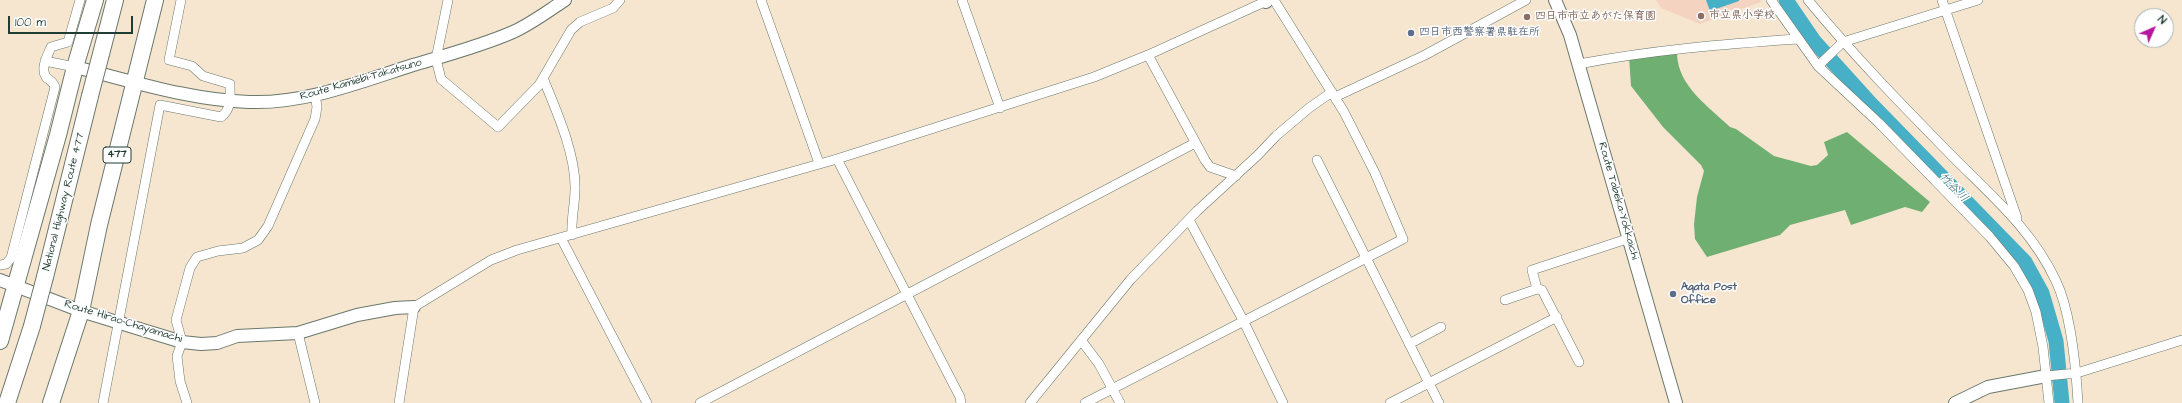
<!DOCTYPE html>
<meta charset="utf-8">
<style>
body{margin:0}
#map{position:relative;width:2182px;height:403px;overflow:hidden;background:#f6e6d0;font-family:"Architects Daughter",sans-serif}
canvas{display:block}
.north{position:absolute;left:2134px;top:8px;width:40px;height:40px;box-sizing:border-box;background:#fff;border:1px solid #a5b1ae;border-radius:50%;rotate:45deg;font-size:11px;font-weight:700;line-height:16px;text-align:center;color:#1f3d34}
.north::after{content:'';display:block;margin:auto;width:14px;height:18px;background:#b5179e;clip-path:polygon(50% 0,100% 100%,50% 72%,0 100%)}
.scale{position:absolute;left:8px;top:16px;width:125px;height:18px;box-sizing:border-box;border:2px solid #1f3d34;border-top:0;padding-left:5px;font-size:12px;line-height:14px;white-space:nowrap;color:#1f3d34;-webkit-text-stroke:3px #fff;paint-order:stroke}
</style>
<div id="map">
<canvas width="2182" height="403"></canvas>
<div class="north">N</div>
<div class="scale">100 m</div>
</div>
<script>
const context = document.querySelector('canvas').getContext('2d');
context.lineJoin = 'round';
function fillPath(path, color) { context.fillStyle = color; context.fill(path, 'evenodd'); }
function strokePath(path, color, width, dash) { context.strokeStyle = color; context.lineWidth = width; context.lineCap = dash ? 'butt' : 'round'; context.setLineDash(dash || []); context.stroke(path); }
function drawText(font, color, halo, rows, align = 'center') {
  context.font = font + ' "Architects Daughter","Klee One",sans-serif'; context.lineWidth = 3; context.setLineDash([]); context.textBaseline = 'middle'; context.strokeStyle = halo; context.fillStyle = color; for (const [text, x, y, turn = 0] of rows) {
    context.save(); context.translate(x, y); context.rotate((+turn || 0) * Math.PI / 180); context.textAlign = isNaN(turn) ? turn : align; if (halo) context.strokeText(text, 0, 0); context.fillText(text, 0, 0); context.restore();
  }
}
fillPath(new Path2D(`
 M1656,0H1760L1761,2L1700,24L1661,8Z`), '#f4d3c1');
fillPath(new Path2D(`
 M1677,54C1678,86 1708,106 1730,127L1736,129L1774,156L1811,166L1817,165L1828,155L1824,142L1847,132L1930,202L1922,212L1905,207L1851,225L1845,210L1790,225L1780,235L1707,257L1695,239L1694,224L1697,197L1704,171L1701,165L1663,127L1631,86L1629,56Z`), '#6fb072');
fillPath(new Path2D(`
 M1706,0H1739V1L1710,11Z`), '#47b0c6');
strokePath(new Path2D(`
 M1786,0L1814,41L1871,104L2025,262L2042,293L2056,341L2062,403`), '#47b0c6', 15);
const street = new Path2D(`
 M448,0L436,59L441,79L498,127L539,85L571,30L580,22L613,8L620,0
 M761,0L819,163
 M962,0L1000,108
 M1771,0L1818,66L1879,123L1990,237L2014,266L2028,290L2036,312L2043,347L2049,403
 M1808,0C1854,56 1904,107 1954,158C1993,197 2032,230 2056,281C2071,313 2076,367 2078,403
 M1942,0L2017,218
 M1148,55L1205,160L1210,167L1236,176
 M45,61L75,67
 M1579,64C1652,50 1724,44 1798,39
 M1818,66L1843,42L1978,0
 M543,78C556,110 576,154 575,189C575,204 571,219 572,235
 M1335,97L1425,55L1526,0
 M837,159L960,397L961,403
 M1317,160L1439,403
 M1189,220L1243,320L1283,403
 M561,238L647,403
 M0,265L6,264L11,258L55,87C53,81 50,81 46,77C40,68 48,55 51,47L68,42L80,0
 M1537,289L1542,290L1579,362
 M1505,300L1537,289L1532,270L1630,238
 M298,333L315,403
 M1081,340L1099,364L1120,403
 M1409,344L1441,327
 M2046,376L2077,373L2182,340
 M103,403L160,105L221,117C232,109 230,96 230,84L203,76L192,66L169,60L181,0
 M187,403L180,381L177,356L182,342L176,320L190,268L197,257L218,251L243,248L258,240L268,226L315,119L317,107L315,94
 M399,403L414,307L491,260L517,250L837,159L1094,77L1148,55L1269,0
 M700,403L1195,143
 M1030,403L1131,279L1197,211L1258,155L1276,136L1309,108L1332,92
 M1085,403L1403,239L1375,173L1344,112L1274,0
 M1390,403L1557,317`);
const secondary = new Path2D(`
 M1265,0L1266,2
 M1555,0L1570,35L1676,403
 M75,67C132,81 189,100 249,102C305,104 360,82 413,65C447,55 481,46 513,32C531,24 548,11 565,0
 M0,280L81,311L182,342L201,344L217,343L237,336L298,333L357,315L395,308L414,307
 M1955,403L1988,387L2046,376`);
const highway = new Path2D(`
 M101,54L115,0
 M45,277L90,96
 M0,341L58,135L75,67L95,0
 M7,403L32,326
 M51,403L81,311L99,225L155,0`);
strokePath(street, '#6a786b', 10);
strokePath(secondary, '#6a786b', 14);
strokePath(highway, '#6a786b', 18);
strokePath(street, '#fff', 9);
strokePath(secondary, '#fff', 12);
strokePath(highway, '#fff', 16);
const highwayBridge = new Path2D(`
 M90,96L101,54
 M32,326L45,277`);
strokePath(highwayBridge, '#6a786b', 18, []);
strokePath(highwayBridge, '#fff', 16);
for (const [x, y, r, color] of [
 [1701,16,4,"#8d6e63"],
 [1527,17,4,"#8d6e63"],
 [1411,33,4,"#5c6f8a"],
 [1673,294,4,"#5c6f8a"]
]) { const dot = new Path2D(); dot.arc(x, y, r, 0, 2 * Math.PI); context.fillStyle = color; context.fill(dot); strokePath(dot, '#fff', 1.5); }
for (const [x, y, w] of [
 [117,155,28]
]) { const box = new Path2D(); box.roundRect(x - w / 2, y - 8, w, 16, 3); context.fillStyle = '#fff'; context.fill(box); strokePath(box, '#1f3d34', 1); }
drawText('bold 10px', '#1f3d34', null, [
 ["477",117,155]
]);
drawText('bold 11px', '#785e54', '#fff', [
 ["市立県小学校",1709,16],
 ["四日市市立あがた保育園",1535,17]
], 'left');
drawText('bold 11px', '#4e5e75', '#fff', [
 ["四日市西警察署県駐在所",1419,33],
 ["Agata Post",1681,288],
 ["Office",1681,301]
], 'left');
drawText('11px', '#1f3d34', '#fff', [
 ["Route Kamiebi-Takatsuno",361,80,-16],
 ["Route Tabeka-Yokkaichi",1618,201,74],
 ["National Highway Route 477",64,202,-76],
 ["Route Hirao-Chayamachi",123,322,17]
]);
drawText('italic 12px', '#2d6567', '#fff', [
 ["竹谷川",1953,188,46]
]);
</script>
